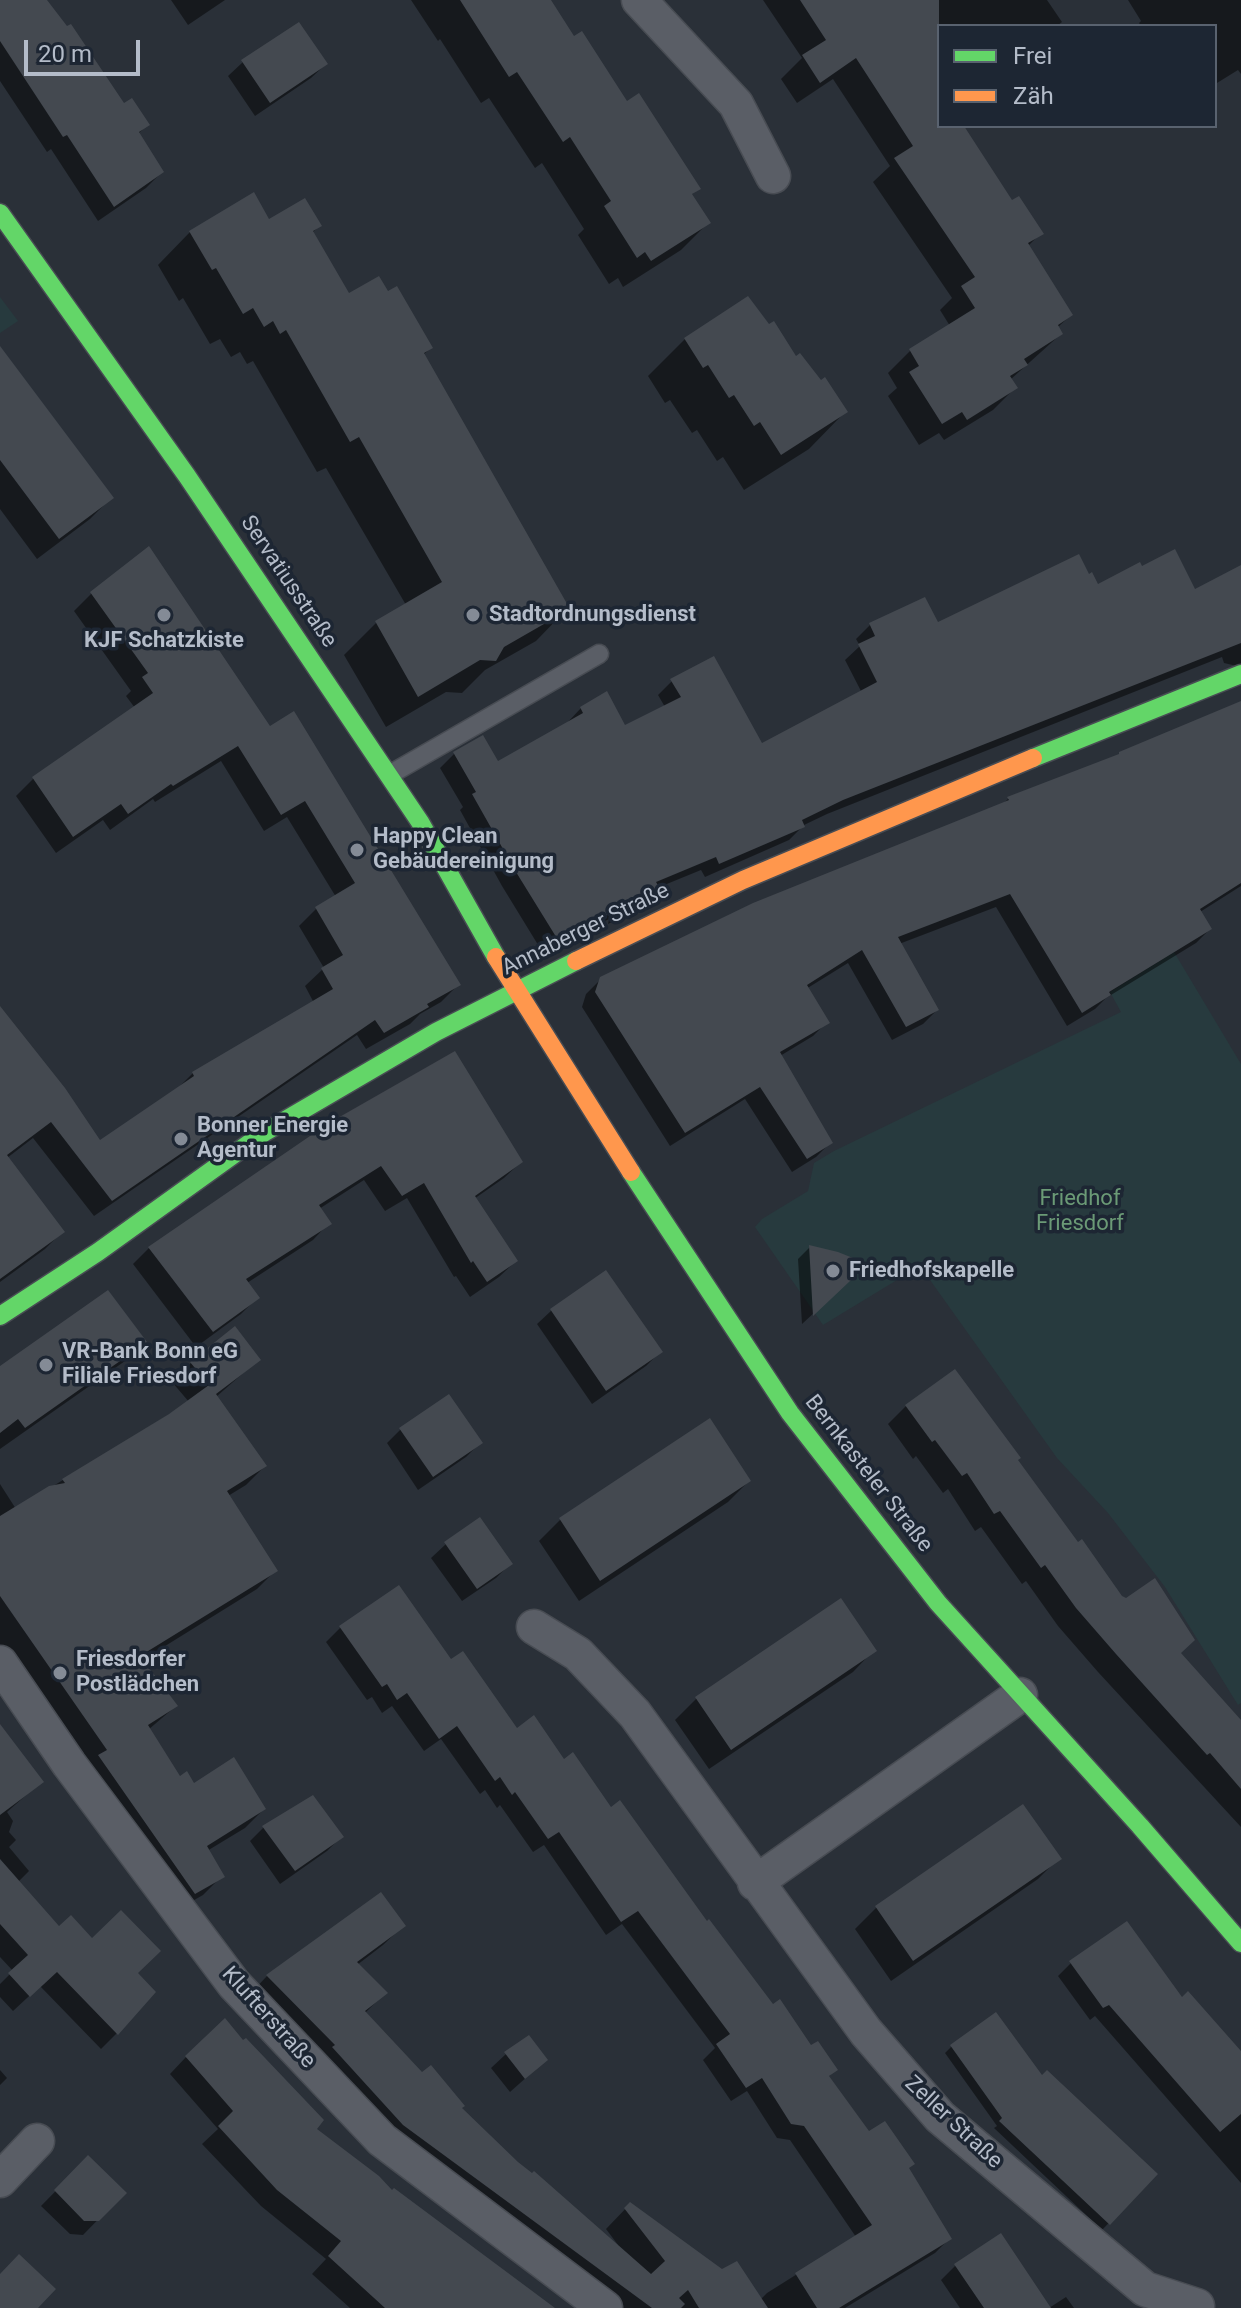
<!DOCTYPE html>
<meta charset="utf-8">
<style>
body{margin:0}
#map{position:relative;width:1241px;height:2308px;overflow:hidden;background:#2a3038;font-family:Roboto,sans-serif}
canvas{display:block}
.legend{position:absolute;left:937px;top:24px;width:280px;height:104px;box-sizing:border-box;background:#1d2633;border:2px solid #59626f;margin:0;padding:10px 14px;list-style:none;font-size:24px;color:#b4bcc9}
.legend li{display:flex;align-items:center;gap:16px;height:40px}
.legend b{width:40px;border:2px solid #59626f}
.scale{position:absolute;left:24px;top:40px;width:116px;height:36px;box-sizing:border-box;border:4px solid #b4bcc9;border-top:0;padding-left:10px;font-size:24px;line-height:28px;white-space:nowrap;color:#b4bcc9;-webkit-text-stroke:6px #1d2633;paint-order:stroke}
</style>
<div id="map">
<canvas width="1241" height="2308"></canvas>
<ul class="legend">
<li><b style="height:10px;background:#63d668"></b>Frei</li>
<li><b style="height:10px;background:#ff974d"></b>Zäh</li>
</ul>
<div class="scale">20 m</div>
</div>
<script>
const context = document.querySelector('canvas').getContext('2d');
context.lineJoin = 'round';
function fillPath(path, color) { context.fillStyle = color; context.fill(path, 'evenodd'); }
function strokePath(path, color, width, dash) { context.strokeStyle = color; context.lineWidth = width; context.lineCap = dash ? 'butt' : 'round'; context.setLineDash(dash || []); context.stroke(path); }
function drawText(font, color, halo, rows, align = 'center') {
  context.font = font + ' Roboto,sans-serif'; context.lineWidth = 7; context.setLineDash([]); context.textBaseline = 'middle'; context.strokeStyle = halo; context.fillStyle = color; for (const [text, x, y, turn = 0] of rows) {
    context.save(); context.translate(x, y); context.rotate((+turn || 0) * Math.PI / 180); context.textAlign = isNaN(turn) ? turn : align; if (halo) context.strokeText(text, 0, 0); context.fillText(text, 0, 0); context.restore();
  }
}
fillPath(new Path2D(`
 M0,297L18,321L0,333Z
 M1174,952L1241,1064V1703L1238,1705L1165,1587L1108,1513L1057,1458L920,1266L823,1325L755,1227L762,1219L808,1191L814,1163L834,1151L1121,1012L1110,992Z`), '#273a3e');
fillPath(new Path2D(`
 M0,0H45L123,106L147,125L138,134L162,172L146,188L98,221L51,149L47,152L0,81Z
 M171,0H225L188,25Z
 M411,0H548L573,39L698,188L691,195L708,223L681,250L623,287L618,278L609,284L578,235L584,229L542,163L535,168L489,98L481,103L440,39L438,41Z
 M763,0H1047L1062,22L1057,26H939V126H961L1012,203L1041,233L1028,246L1071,315L1057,328L1061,334L1010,380L1015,388L993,410L944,440L939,433L919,445L888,396L897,388L888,373L910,351L950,326L940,310L952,298L873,182L890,166L833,79L797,103L781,79L802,58Z
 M1128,0H1241V74L1238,70L1217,83L1215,80V26H1141L1139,23L1141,21Z
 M243,62L326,64L311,78L255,116L228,76Z
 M269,222L319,226L312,233L348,296L388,294L431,348L423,355L568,608L536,641L485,670L462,693L446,692L386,727L344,655L376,623L406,605L326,468L317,472L253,361L247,364L240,352L231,357L220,339L210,344L183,298L179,301L158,265L190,232Z
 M769,327L845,412L809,449L744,490L723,457L717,461L697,430L692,433L670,400L665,403L648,376L685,339Z
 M0,370L111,498L90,519L37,559L0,509Z
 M1241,567V667L1224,663L1222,657L827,814L804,825L789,840L705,877L701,870L657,888L659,891L645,905L608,924L609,919L543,953L502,886L460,810L463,807L440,768L454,754L498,764L567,723L581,708L625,728L665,707L658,695L672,681L761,746L862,693L845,660L860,646L856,639L870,625H937L1088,577L1097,586L1194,591Z
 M92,593L270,729L458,985L441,1002L420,1014L410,1024L366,1049L357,1035L94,1216L33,1138L7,1158L62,1232L45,1249L0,1282V1023L99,1143L175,1091L193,1073L314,1003L305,986L324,968L299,926L316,909L336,897L287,817L264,831L221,761L155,802L153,799L110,830L103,820L56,853L16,796L33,779L135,708L126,696L131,691L74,611Z
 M1241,703V886L1200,912L1210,929L1196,943L1106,998L1095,1009L1067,1026L996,907L899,944L937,1010L923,1024L892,1040L848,963L806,989L827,1022L813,1036L780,1056L830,1143L816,1157L792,1172L745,1099L670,1146L582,1007L586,994L601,979L1001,806L1008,799L1116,757Z
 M330,1125L521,1162L504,1178L474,1199L516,1261L499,1277L470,1297L456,1276L454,1277L407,1198L385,1211L364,1180L319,1209L329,1223L313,1240L247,1283L257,1298L241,1314L196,1347L133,1264L149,1248Z
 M810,1247L854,1276L802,1324L798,1259Z
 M552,1310L660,1352L646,1366L592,1404L537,1324Z
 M144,1342L125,1361L0,1449V1369Z
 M258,1360L216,1397L265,1466L246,1485L228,1496L276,1570L257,1589L141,1661L176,1706L148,1730L179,1779L264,1809L245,1828L207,1851L222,1876L203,1895L175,1911L88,1768L0,1645V1484L16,1509L189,1402L172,1382L191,1363Z
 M954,1371L1077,1545L1121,1598L1179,1653L1241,1738V1827L1098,1672L1058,1626L1026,1581L1022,1584L981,1527L975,1531L948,1489L943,1493L916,1456L913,1459L888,1424L906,1406Z
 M709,1421L749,1481L728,1502L579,1601L539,1541L560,1520Z
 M401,1429L480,1443L466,1457L418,1490L387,1443Z
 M446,1544L510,1564L496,1578L462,1601L431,1558Z
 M340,1628L451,1662L516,1730L564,1761L610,1809L773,2007L811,2048L835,2070L828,2077L869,2134L908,2168L949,2239L935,2253L845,2308H605L384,2145L248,1996L267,1976L380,1894L403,1926L383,1945L357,1965L385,1993L365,2013L422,2074L517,2163L616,2246L618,2245L606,2229L630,2204L760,2300L767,2293L856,2237L790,2140L777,2138L747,2091L731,2101L703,2060L715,2048L622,1924L606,1935L544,1845L533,1852L500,1805L497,1808L485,1790L480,1794L441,1739L424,1751L392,1706L382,1713L372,1697L367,1700L326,1642Z
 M874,1650L853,1672L709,1769L675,1720L696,1699Z
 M0,1727L41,1782L7,1812L13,1821L9,1832L16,1840L9,1847L29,1871L18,1882L59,1929L92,1941L136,1973L117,2033L101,2049L40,1986L13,2011L0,1997V1984L13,1971L0,1957Z
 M264,1827L341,1837L327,1851L280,1884L250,1841Z
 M1059,1858L1038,1879L891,1981L855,1929L876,1908Z
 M1071,1963L1181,2000L1241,2054V2183L1095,2016L1090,2020L1058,1976Z
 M951,2047L1042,2078L1156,2174L1102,2230L994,2128L997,2126L945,2053Z
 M506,2054L546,2060L510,2092L491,2068Z
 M186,2057L314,2130L392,2193L551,2308H350L312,2274L326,2259L261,2206L202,2144L218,2129L170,2074Z
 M0,2070L7,2078L0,2085Z
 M88,2158L124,2193L83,2235L70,2234L41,2206Z
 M955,2266L1049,2308H960L941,2280Z
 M1066,2297L1074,2308H1049Z`), '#0007');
fillPath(new Path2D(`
 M0,0H47L67,26L71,24L124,103L132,98L150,125L139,132L164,172L114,207L67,135L63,137L0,41Z
 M460,0H551L574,36L582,31L627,101L639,93L701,189L692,194L711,223L651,261L645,252L637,258L604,206L611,201L570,137L563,142L517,72L509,77Z
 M800,0H939V126H964L1012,200L1019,196L1044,234L1028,243L1073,315L1058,325L1063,334L1024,359L1028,365L1010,376L1018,388L967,420L962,412L942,424L909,372L919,366L909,349L975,308L961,286L975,277L894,158L913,146L856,58L820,83L802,55L826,40Z
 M299,22L328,64L270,103L241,60Z
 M254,192L269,219L305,198L322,226L313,231L349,293L379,276L388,291L397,286L433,348L424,353L570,609L504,647L496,661L480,660L418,697L375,621L442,582L359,437L350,442L286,330L280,334L273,321L264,327L253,308L243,314L216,268L212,270L189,231Z
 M748,296L769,324L774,321L796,356L800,353L821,380L825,377L848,412L781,455L760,422L754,426L734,395L729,398L708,365L703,368L684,338Z
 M0,346L114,498L59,539L0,460Z
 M149,546L270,726L294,711L461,985L427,1004L429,1007L384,1033L375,1020L112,1201L51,1122L7,1155L65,1232L0,1279V1006L65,1088L100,1140L194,1076L192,1072L333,989L321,968L343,955L315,907L355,883L305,801L281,815L238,746L173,786L171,784L128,814L121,804L73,837L32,777L153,693L142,677L148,673L90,592Z
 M1175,549L1195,589L1241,565V643L843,800L802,820L805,827L719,864L716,857L656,882L662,892L620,912L621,908L558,940L516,872L472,794L476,792L453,752L483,735L498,761L583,713L580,707L607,691L625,725L681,697L670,679L714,656L762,743L877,682L858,644L875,636L869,623L925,597L938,622L1079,554L1089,574L1092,572L1098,584L1140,562L1142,566Z
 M1241,701V883L1200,909L1212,929L1109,992L1111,995L1082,1013L1010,894L898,937L939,1010L906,1027L862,950L807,985L830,1023L780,1052L833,1143L807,1159L760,1087L685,1133L595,992L600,977L753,903L1009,800L1007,797L1119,754V752Z
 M455,1051L523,1162L475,1196L518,1261L487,1282L473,1261L471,1263L424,1183L402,1196L381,1166L319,1205L332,1224L246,1279L260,1298L213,1332L148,1247L329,1123Z
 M809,1245L838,1252L868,1264L813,1316Z
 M606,1270L663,1352L606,1391L550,1309Z
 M108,1290L147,1342L25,1428L18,1419L0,1433V1366Z
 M235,1326L261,1360L216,1394L267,1466L227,1491L278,1571L140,1656L178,1706L148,1725L180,1776L187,1771L194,1783L234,1757L266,1809L207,1846L225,1877L195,1894L98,1755L107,1750L0,1596V1516L49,1486L65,1483L62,1479L169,1414L209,1385L190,1362Z
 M955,1369L1021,1458L1018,1460L1078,1542L1082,1539L1122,1596L1126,1598L1155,1578L1195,1640L1181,1653L1241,1720V1789L1210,1753L1207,1755L1116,1654L1076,1608L1045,1565L1041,1568L1000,1511L994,1514L967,1473L962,1476L935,1440L932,1442L905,1405Z
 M449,1394L483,1443L433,1477L399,1428Z
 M710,1418L751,1481L600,1581L559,1518Z
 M480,1517L513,1564L477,1589L444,1542Z
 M399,1585L451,1659L463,1651L517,1728L534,1715L564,1759L573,1752L611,1807L620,1800L707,1921L709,1919L773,2004L780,1999L811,2045L818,2041L838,2070L829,2076L869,2131L885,2121L915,2164L909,2168L952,2239L839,2308H817L795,2273L872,2225L804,2126L791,2124L762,2078L746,2088L716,2044L730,2034L638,1911L621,1922L559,1832L548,1839L515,1792L512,1795L500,1777L495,1781L457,1726L439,1739L407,1693L397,1700L387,1684L382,1687L339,1626Z
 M841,1598L877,1651L731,1750L695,1697Z
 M0,1724L44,1782L0,1815Z
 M313,1795L344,1837L295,1871L262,1826Z
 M1023,1804L1062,1859L913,1961L875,1906Z
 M0,1859L59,1926L71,1915L92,1938L121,1910L161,1951L138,1973L156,1992L118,2035L57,1972L30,1997L8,1973L28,1955L0,1924Z
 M381,1892L406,1926L357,1962L388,1993L365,2011L422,2072L431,2065L465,2106L462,2108L518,2162L532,2173L534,2171L651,2274L665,2261L624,2208L630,2202L722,2269L737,2261L768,2308H699L688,2290L679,2298L685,2304L681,2308H652L403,2125L332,2047L335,2045L266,1975Z
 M1127,1921L1182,1997L1188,1991L1241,2051V2114L1220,2132L1109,2005L1103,2008L1069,1961Z
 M996,2012L1042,2075L1047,2070L1158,2174L1110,2225L999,2121L1002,2118L950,2045Z
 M225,2018L243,2040L246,2038L324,2120L317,2129L379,2176L392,2190L394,2188L555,2308H385L328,2256L341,2241L277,2190L218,2126L233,2111L185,2056Z
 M529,2035L548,2060L525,2079L504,2052Z
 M88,2155L127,2193L99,2221H84L54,2190Z
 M1001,2233L1051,2308H984L954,2264Z
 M19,2254L56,2289L38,2308H0V2274Z`), '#444950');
const lane = new Path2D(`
 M389,775L599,654`);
const street = new Path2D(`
 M639,0L736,104L773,176
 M534,1627L578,1654L635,1714L866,2032L940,2117L1145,2289L1197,2306
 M0,1663L69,1764L234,1984L382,2140L605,2308
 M755,1883L1020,1695
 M0,2180L37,2141`);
const fast = new Path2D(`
 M0,213L187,476L420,822L496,957
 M1033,758L1241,674
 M631,1172L790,1413L938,1603L1140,1826L1241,1943
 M0,1316L98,1252L265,1132L436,1032L576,961`);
const slow = new Path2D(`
 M496,957L631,1172
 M576,961L743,880L1033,758`);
strokePath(lane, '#484c53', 21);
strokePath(street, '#484c53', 37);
strokePath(fast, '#484c53', 21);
strokePath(slow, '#484c53', 21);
strokePath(lane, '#5a5e66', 18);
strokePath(street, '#5a5e66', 34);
strokePath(fast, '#63d668', 18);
strokePath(slow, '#ff974d', 18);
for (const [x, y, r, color] of [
 [164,615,8,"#848b96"],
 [473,615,8,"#848b96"],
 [357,850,8,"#848b96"],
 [181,1139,8,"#848b96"],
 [833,1271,8,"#848b96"],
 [46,1365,8,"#848b96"],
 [60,1673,8,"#848b96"]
]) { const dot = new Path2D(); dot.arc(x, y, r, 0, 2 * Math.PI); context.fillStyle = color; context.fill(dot); strokePath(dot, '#1d2633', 3); }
drawText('22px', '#b4bcc9', '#1d2633', [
 ["Servatiusstraße",288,582,56],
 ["Annaberger Straße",586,930,-26],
 ["Bernkasteler Straße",868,1474,52],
 ["Klufterstraße",268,2018,48],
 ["Zeller Straße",953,2123,43]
]);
drawText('bold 22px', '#b4bcc9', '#1d2633', [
 ["Stadtordnungsdienst",489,615],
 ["KJF Schatzkiste",164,641,"center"],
 ["Happy Clean",373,837],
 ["Gebäudereinigung",373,862],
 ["Bonner Energie",197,1126],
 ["Agentur",197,1151],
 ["Friedhofskapelle",849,1271],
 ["VR-Bank Bonn eG",62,1352],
 ["Filiale Friesdorf",62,1377],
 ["Friesdorfer",76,1660],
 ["Postlädchen",76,1685]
], 'left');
drawText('22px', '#6b9a76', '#1d2633', [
 ["Friedhof",1080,1199],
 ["Friesdorf",1080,1224]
]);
</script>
